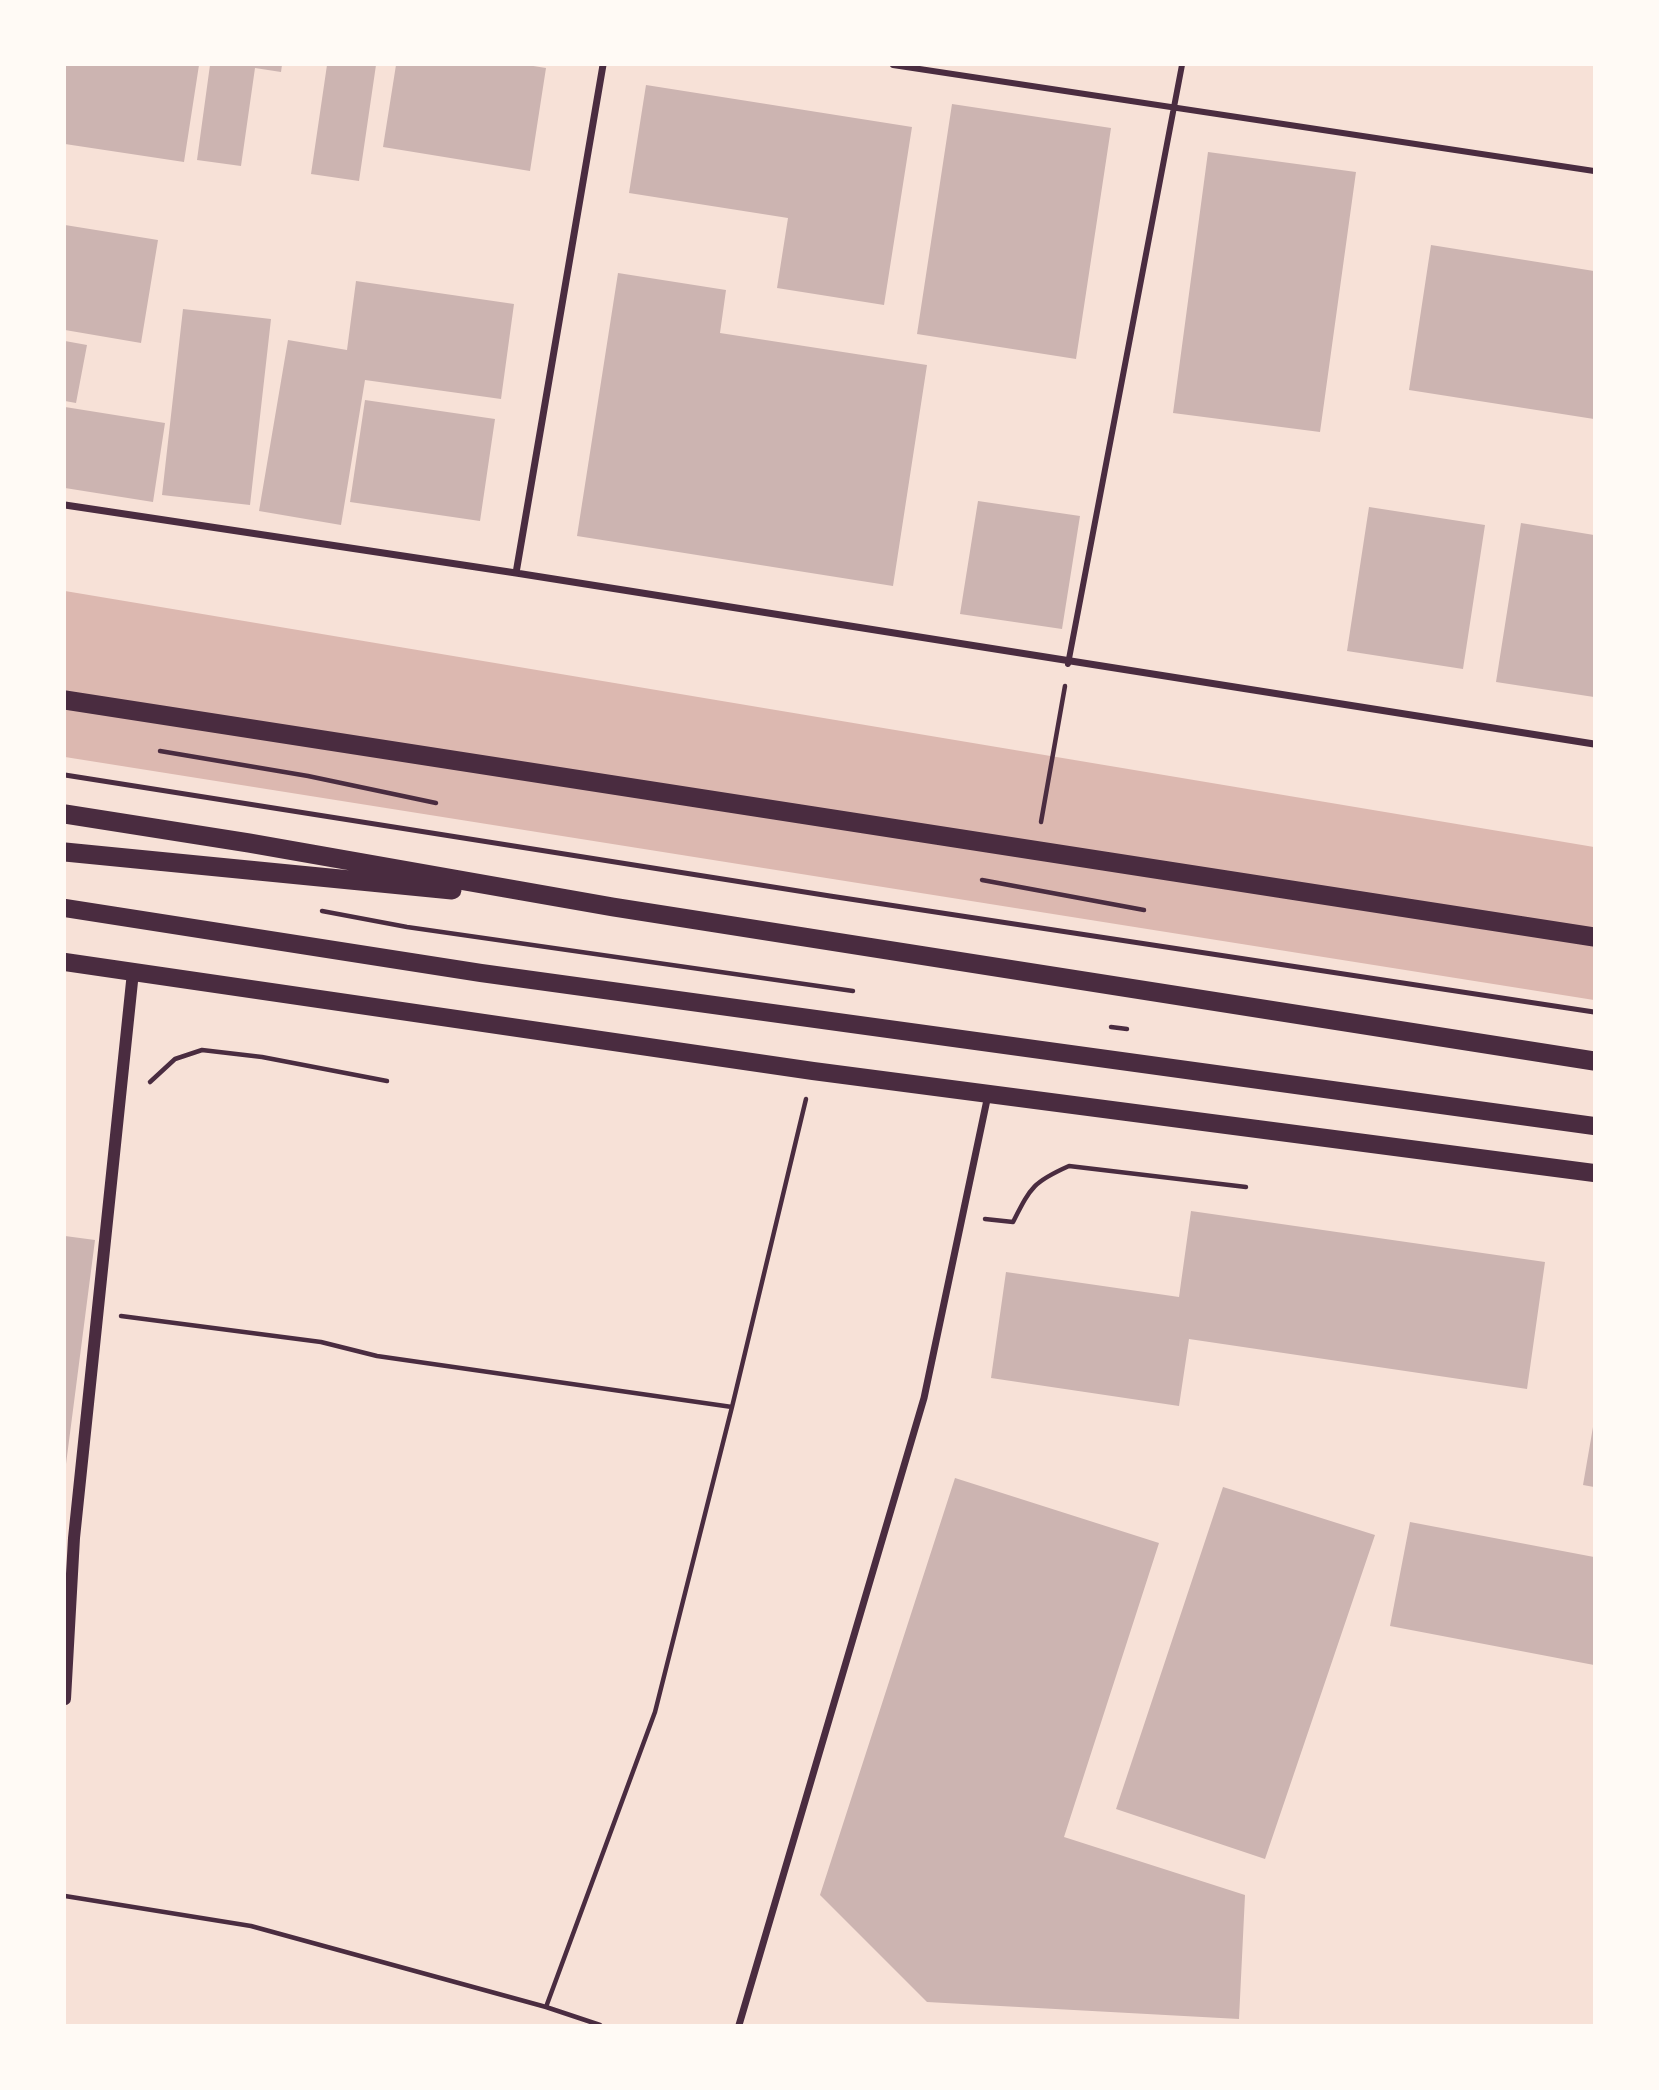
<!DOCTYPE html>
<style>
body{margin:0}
#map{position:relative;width:1659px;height:2090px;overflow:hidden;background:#f7e1d7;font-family:"Work Sans",sans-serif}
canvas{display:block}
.frame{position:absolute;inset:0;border:66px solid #fffaf5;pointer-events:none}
</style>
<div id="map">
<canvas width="1659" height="2090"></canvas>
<div class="frame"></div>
</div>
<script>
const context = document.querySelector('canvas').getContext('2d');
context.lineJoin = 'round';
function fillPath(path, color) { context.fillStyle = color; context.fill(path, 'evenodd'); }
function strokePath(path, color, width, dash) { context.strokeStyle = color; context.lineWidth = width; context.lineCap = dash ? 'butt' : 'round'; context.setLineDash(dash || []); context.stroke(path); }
fillPath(new Path2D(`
 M65,591L1594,847V1000L65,757Z`), '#dcb8b0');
fillPath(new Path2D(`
 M65,65H199L184,162L65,144Z
 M210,65H282L281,72L255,68L241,166L197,160Z
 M327,65H376L359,181L311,174Z
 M396,65H527L546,68L530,171L383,147Z
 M646,85L912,127L884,305L777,288L788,218L629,193Z
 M952,104L1111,128L1076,359L917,334Z
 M1208,152L1356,172L1320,432L1173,413Z
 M65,225L158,240L141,343L65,330Z
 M1431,245L1594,271V419L1409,390Z
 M618,273L726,290L720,333L927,365L893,586L577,536Z
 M356,281L514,304L501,399L365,380L341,525L259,511L288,340L347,350Z
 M183,309L271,319L250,505L162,495Z
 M65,341L87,345L76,403L65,401Z
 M365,400L495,419L480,521L350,502Z
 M65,407L165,423L153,502L65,488Z
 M978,501L1080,516L1062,629L960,614Z
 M1369,507L1485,525L1463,669L1347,651Z
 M1521,523L1594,535V697L1496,682Z
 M1191,1211L1545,1262L1527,1389L1189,1339L1179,1406L991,1378L1006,1272L1179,1297Z
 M65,1236L95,1240L66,1464H65Z
 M1593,1427H1594V1487L1583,1485Z
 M955,1478L1159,1543L1064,1837L1245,1895L1239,2019L927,2002L820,1895Z
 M1223,1487L1375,1535L1265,1859L1116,1809Z
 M1410,1522L1594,1557V1665L1390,1626Z`), '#ccb4b1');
strokePath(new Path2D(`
 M160,751L308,776L436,803
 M1041,822L1065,686
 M982,880L1144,910
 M322,911L407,927L853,991
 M1111,1027L1127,1029
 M150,1082L175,1059L202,1050L262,1057L387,1081
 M985,1219L1013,1222C1031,1187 1033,1182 1069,1166L1246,1187
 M121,1316L321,1342L377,1356L732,1407
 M65,1896L251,1926L546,2007L600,2025
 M546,2007L655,1712L732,1407L806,1099`), '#4a2c40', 4.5);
strokePath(new Path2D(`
 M65,775L830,896L1594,1012`), '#4a2c40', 5);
strokePath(new Path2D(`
 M893,65L1594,171
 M1068,664L1182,65`), '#4a2c40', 6);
strokePath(new Path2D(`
 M65,505L516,573L1594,744
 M516,573L603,65
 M739,2025L924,1398L988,1095`), '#4a2c40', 7);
strokePath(new Path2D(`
 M65,1699L74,1538L133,972`), '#4a2c40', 12);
strokePath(new Path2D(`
 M65,908L481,973L1594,1126
 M65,962L813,1071L1594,1173`), '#4a2c40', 18);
strokePath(new Path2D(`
 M65,700L1594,937
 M65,814L249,843L613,907L1594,1061
 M65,852L452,890`), '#4a2c40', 19);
</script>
